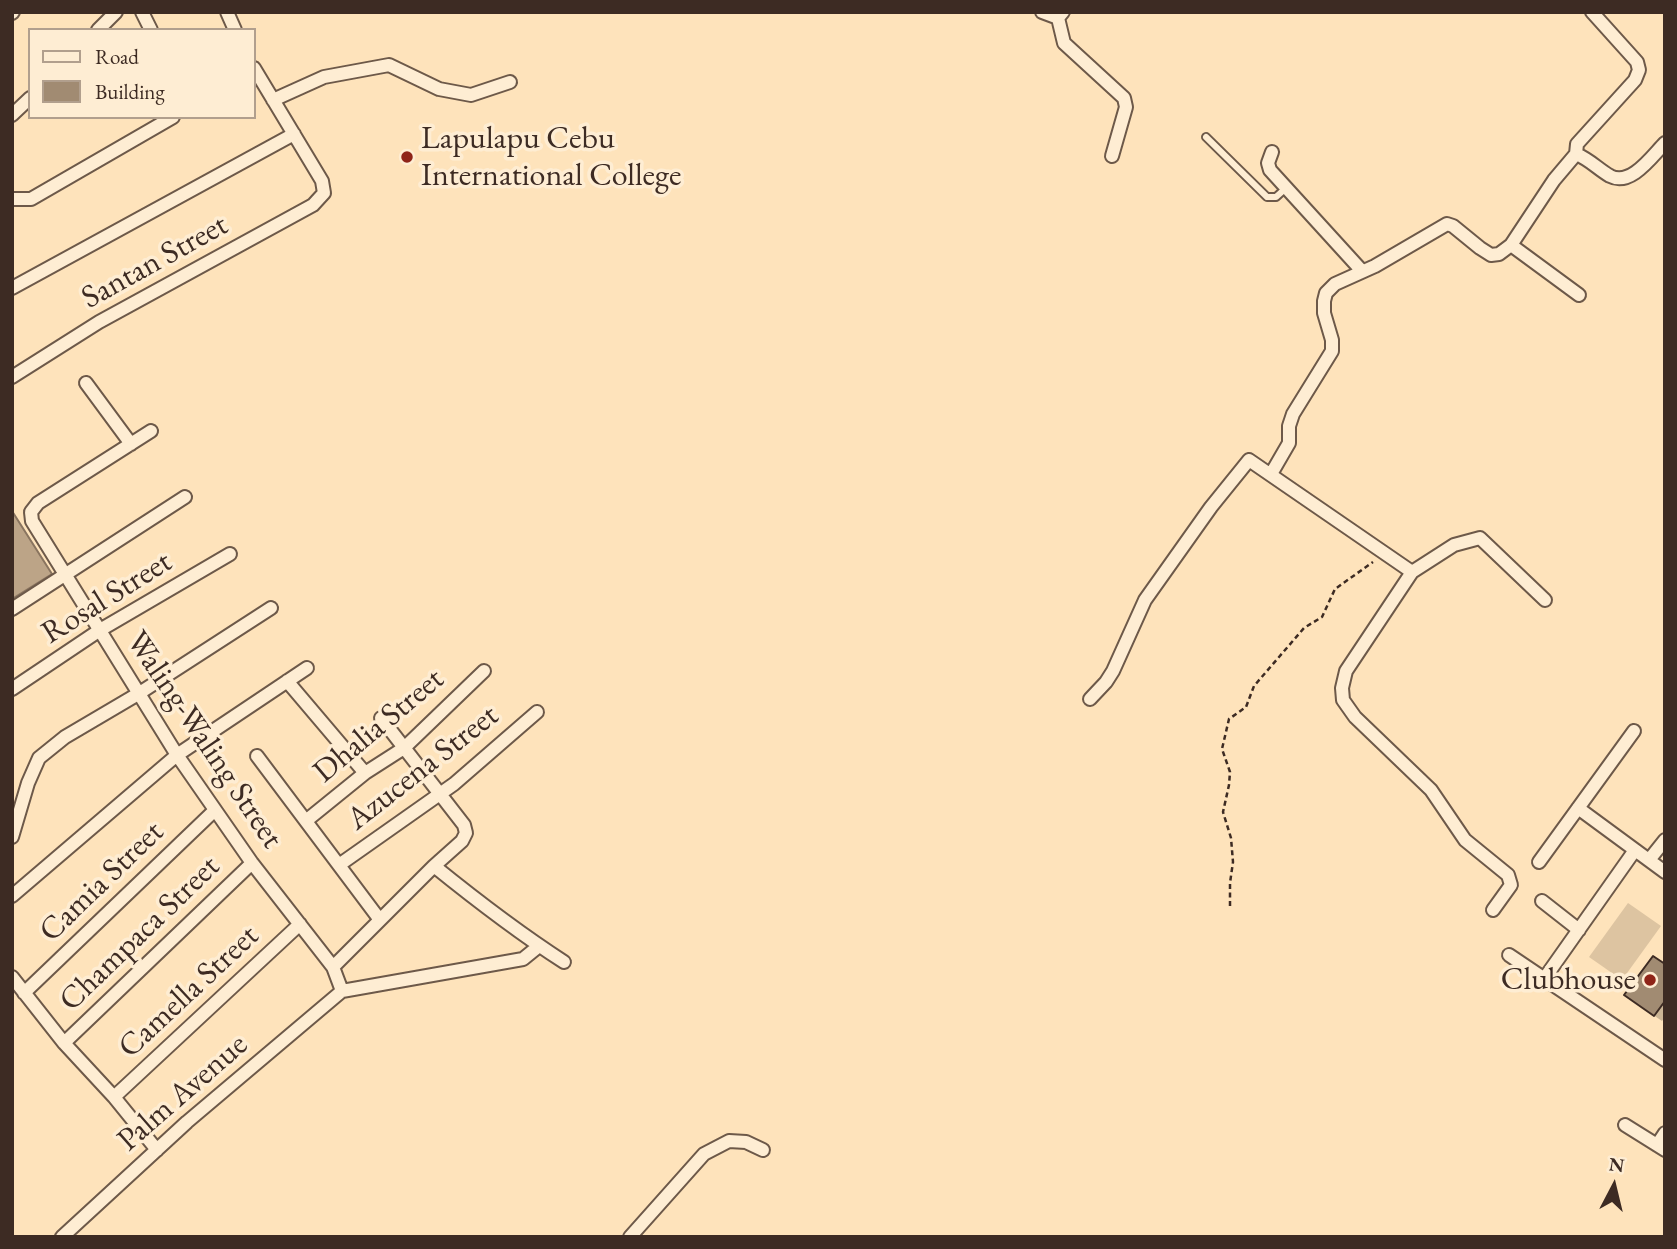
<!DOCTYPE html>
<style>
body{margin:0}
#map{position:relative;width:1677px;height:1249px;overflow:hidden;background:#fee3bb;font-family:"EB Garamond",serif}
canvas{display:block}
.frame{position:absolute;inset:0;border:14px solid #3d2b23;pointer-events:none}
.legend{position:absolute;left:28px;top:28px;width:228px;height:91px;box-sizing:border-box;background:#feedd3;border:2px solid #b19f8d;margin:0;padding:9px 12px;list-style:none;font-size:21px;color:#3d2b23}
.legend li{display:flex;align-items:center;gap:14px;height:35px}
.legend b{width:35px;border:2px solid #b19f8d}
.north{position:absolute;left:1579px;top:1151px;width:70px;height:70px;-webkit-text-stroke:5px #feedd3;paint-order:stroke;rotate:7deg;font-size:19px;font-weight:700;line-height:28px;text-align:center;color:#3d2b23}
.north::after{content:'';display:block;margin:auto;width:24px;height:32px;background:#3d2b23;clip-path:polygon(50% 0,100% 100%,50% 72%,0 100%)}
</style>
<div id="map">
<canvas width="1677" height="1249"></canvas>
<div class="frame"></div>
<ul class="legend">
<li><b style="height:9px;background:#feedd3"></b>Road</li>
<li><b style="height:19px;background:#a18b72"></b>Building</li>
</ul>
<div class="north">N</div>
</div>
<script>
const context = document.querySelector('canvas').getContext('2d');
context.lineJoin = 'round';
function fillPath(path, color) { context.fillStyle = color; context.fill(path, 'evenodd'); }
function strokePath(path, color, width, dash) { context.strokeStyle = color; context.lineWidth = width; context.lineCap = dash ? 'butt' : 'round'; context.setLineDash(dash || []); context.stroke(path); }
function drawText(font, color, halo, rows, align = 'center') {
  context.font = font + ' "EB Garamond",serif'; context.lineWidth = 7; context.setLineDash([]); context.textBaseline = 'middle'; context.strokeStyle = halo; context.fillStyle = color; for (const [text, x, y, turn = 0] of rows) {
    context.save(); context.translate(x, y); context.rotate((+turn || 0) * Math.PI / 180); context.textAlign = isNaN(turn) ? turn : align; if (halo) context.strokeText(text, 0, 0); context.fillText(text, 0, 0); context.restore();
  }
}
fillPath(new Path2D(`
 M1628,903L1661,926L1622,980L1589,957Z`), '#ddc4a1');
const water = new Path2D(`
 M12,511L52,574L12,599Z`);
fillPath(water, '#bca487');
strokePath(water, '#89745f', 2);
fillPath(new Path2D(`
 M1665,966V1017L1662,1021L1634,1002L1626,995Z`), '#0003');
const building = new Path2D(`
 M1653,956L1665,964V1001L1654,1016L1624,995Z`);
fillPath(building, '#a18b72');
strokePath(building, '#3d2b23', 2);
const lane = new Path2D(`
 M1206,137L1267,197H1276L1286,188`);
const street = new Path2D(`
 M142,12L151,30
 M227,12L235,30
 M1042,12L1058,18L1063,12
 M12,13L13,12
 M1058,18L1064,43L1124,98L1126,107L1112,156
 M98,30L116,12
 M273,100L324,77L389,65L439,89L471,95L510,82
 M12,115L30,98
 M1272,152L1268,163L1270,170L1362,271
 M1576,154L1577,144L1635,80L1639,70L1637,62L1592,12
 M12,199H31L173,117
 M1511,245L1579,295
 M12,288L294,134
 M12,377L99,322L313,205L324,193L322,181L254,68
 M86,383L131,444
 M151,431L38,503L31,512L32,521L177,755L252,863L333,967L342,991
 M1271,474L1289,443V426L1293,414L1332,351V340L1324,313V301L1326,293L1335,284L1375,266L1447,224L1453,226L1480,248L1491,255L1499,254L1511,245L1554,180L1576,154C1589,159 1598,169 1610,176C1631,187 1652,156 1665,143
 M12,609L185,497
 M287,681L365,773
 M12,689L100,630L230,554
 M1090,699L1106,682L1113,671L1145,600L1211,507L1249,460L1412,572
 M257,756L380,920
 M1578,808L1665,872
 M307,820L365,773L404,748L484,671
 M12,837L28,783L39,758L65,737L138,694L271,608
 M1649,860L1665,840
 M1539,862L1634,731
 M339,865L454,784L537,712
 M434,866C476,900 519,933 564,962
 M12,896L177,755L307,668
 M1542,901L1579,930
 M1493,910L1511,885L1508,875L1465,840L1431,790L1355,717L1343,700L1342,688L1346,671L1412,572L1454,545L1480,538L1545,600
 M1509,955L1665,1060
 M333,967L434,866L462,841L466,833L464,825L381,718
 M12,977L64,1043L114,1097L157,1150
 M1544,979L1635,850
 M342,991L523,959L539,946
 M24,993L215,810
 M64,1043L252,863
 M114,1097L300,924
 M1625,1125L1665,1150
 M1657,1145L1665,1133
 M62,1237L187,1122L342,991
 M630,1237L704,1154L729,1141L746,1142L763,1150`);
strokePath(lane, '#6d5949', 10);
strokePath(street, '#6d5949', 16);
strokePath(new Path2D(`
 M1230,906V883L1233,862L1231,838L1223,812L1229,785L1230,772L1222,749L1229,719L1246,707L1254,686L1304,628L1322,617L1335,589L1373,562`), '#3d2b23', 2.5, [5, 3.5]);
strokePath(lane, '#feedd3', 6);
strokePath(street, '#feedd3', 12);
for (const [x, y, r, color] of [
 [407,157,7,"#8f2418"],
 [1650,980,7,"#8f2418"]
]) { const dot = new Path2D(); dot.arc(x, y, r, 0, 2 * Math.PI); context.fillStyle = color; context.fill(dot); strokePath(dot, '#feedd3', 2.5); }
drawText('32px', '#3d2b23', '#feedd3', [
 ["Lapulapu Cebu",421,139],
 ["International College",421,176],
 ["Clubhouse",1636,980,"right"]
], 'left');
drawText('32px', '#3d2b23', '#feedd3', [
 ["Santan Street",155,262,-29],
 ["Rosal Street",107,598,-32],
 ["Dhalia Street",379,726,-40],
 ["Waling-Waling Street",204,740,56],
 ["Azucena Street",423,768,-38],
 ["Camia Street",102,882,-44],
 ["Champaca Street",140,934,-44],
 ["Camella Street",189,992,-43],
 ["Palm Avenue",183,1093,-41]
]);
</script>
